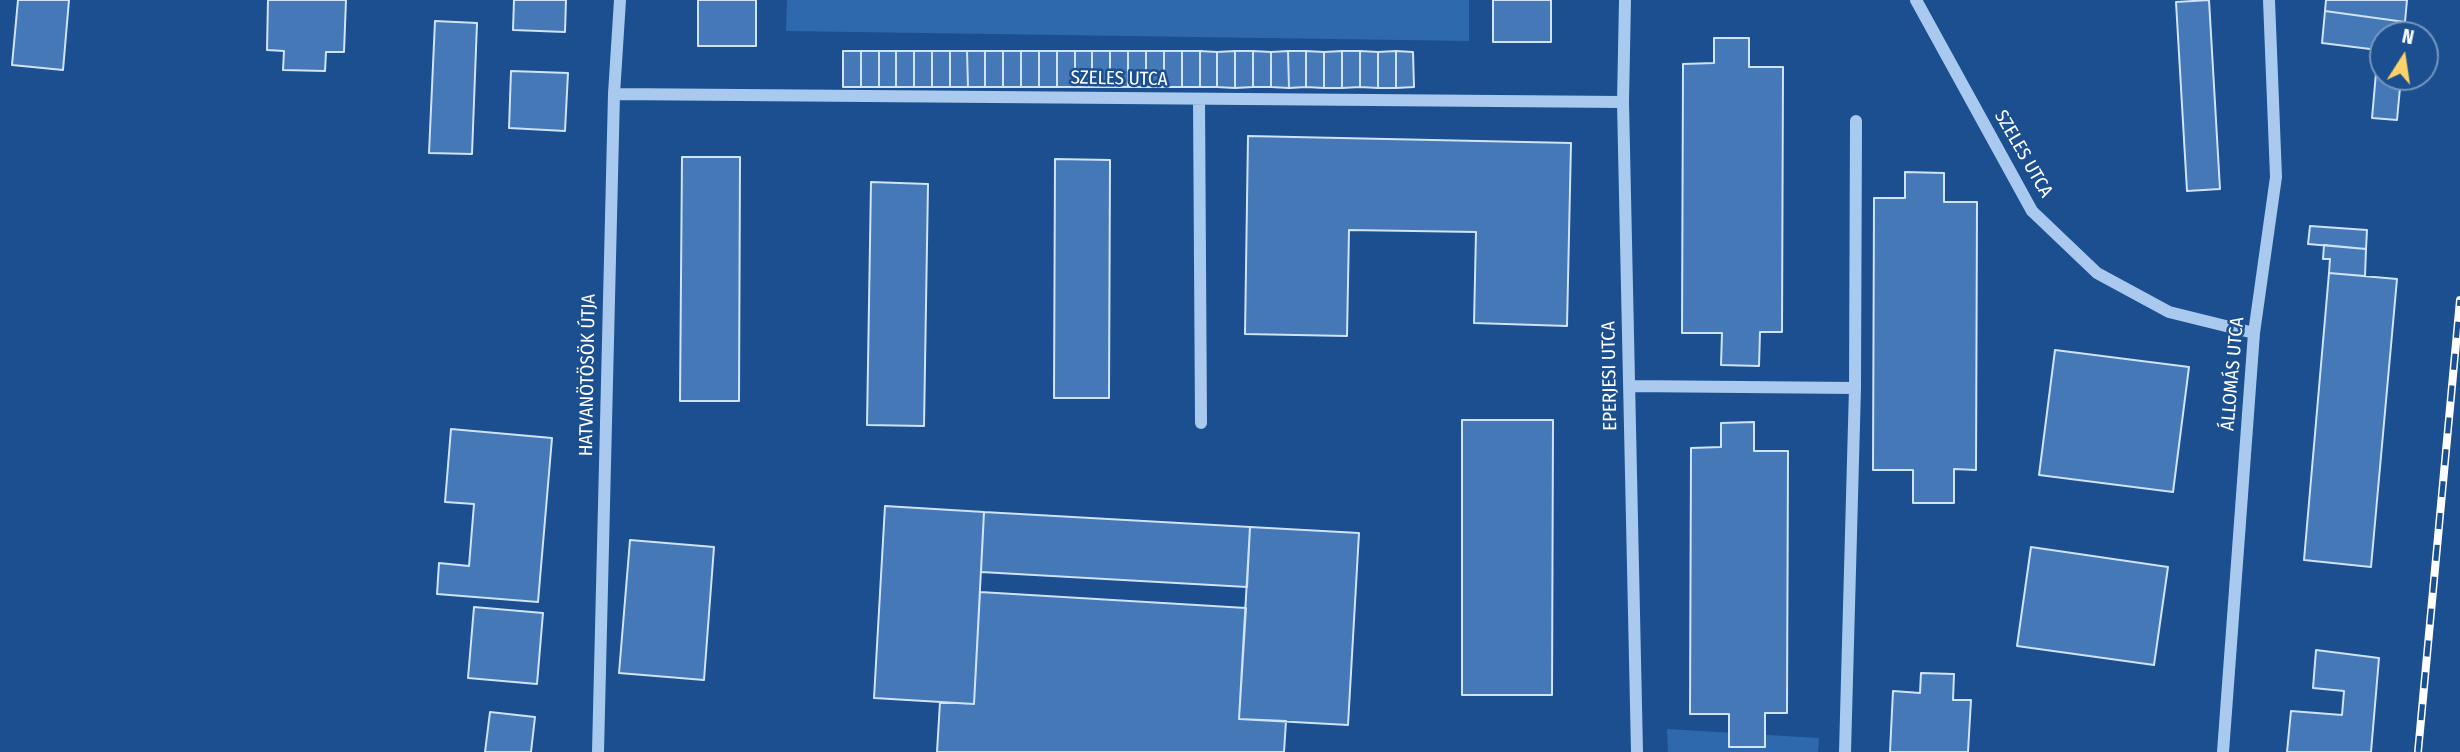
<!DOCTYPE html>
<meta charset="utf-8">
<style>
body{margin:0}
#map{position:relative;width:2460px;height:752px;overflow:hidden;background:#1b4f8f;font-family:"Fira Sans Condensed",sans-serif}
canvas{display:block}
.north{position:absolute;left:2369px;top:21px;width:70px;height:70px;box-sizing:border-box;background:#1b4f8f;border:2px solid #7695bc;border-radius:50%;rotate:12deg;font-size:19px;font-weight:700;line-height:28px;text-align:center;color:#fff}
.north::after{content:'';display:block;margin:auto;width:24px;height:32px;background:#ffd166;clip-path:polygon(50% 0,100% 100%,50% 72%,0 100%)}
</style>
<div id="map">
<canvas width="2460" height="752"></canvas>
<div class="north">N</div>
</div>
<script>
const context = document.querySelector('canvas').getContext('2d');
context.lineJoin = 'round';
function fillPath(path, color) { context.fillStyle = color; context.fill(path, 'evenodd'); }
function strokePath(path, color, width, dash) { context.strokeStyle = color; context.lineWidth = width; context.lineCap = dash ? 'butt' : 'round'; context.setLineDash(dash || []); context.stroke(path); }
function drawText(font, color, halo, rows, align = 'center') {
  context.font = font + ' "Fira Sans Condensed",sans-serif'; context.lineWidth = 5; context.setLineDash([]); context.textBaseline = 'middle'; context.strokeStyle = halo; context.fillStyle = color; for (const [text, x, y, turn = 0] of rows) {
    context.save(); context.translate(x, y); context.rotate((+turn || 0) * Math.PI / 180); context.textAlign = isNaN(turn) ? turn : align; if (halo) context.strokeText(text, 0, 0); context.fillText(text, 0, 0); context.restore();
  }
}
fillPath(new Path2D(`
 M787,0H1469V41L786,31Z
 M1667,729L1819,738L1818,752H1668Z`), '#2e69ad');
const building = new Path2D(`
 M18,0H69L63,70L12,65Z
 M268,0H346L344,52H326L325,71L283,70L284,51L267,50Z
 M514,0H566L565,32L513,30Z
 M698,0H756V46H698Z
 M1493,0H1551V42H1493Z
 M2209,0L2220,189L2187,191L2176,2Z
 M2326,0H2407L2405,22L2325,11Z
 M2325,11L2405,22L2404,35H2383V77H2401L2397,120L2372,118L2378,50L2322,43Z
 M435,21L477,23L472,154L429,153Z
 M1714,38H1749V67H1783L1782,332H1760L1759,366L1721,365L1722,333H1682L1683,64L1714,63Z
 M843,51H861V87H843Z
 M861,51H879V87H861Z
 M879,51H896V87H879Z
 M896,51H914V87H896Z
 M914,51H932V87H914Z
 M932,51H950V87H932Z
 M950,51H967L968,87H950Z
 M967,51H985V87H968Z
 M985,51H1003V87H985Z
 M1003,51H1021V87H1003Z
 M1021,51H1039V87H1021Z
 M1039,51H1057V87H1039Z
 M1057,51H1075V87H1057Z
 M1075,51H1092V87H1075Z
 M1092,51H1110V87H1092Z
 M1110,51H1128V87H1110Z
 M1128,51H1146V87H1128Z
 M1146,51H1164V87H1146Z
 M1164,51H1182V87H1164Z
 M1182,51H1200V87H1182Z
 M1200,51L1217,52V87H1200Z
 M1235,51H1253V87L1235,88Z
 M1235,51V88L1217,87V52Z
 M1253,51L1271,52V87H1253Z
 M1288,51H1306V87L1289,88Z
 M1288,51L1289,88L1271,87V52Z
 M1306,51L1324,52V88L1306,87Z
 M1342,51H1360V87L1342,88Z
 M1342,51V88H1324V52Z
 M1360,51L1378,52V88L1360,87Z
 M1396,51L1413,52L1414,87L1396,88Z
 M1396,51V88H1378V52Z
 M511,71L568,73L565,131L509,128Z
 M1248,136L1571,143L1567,326L1474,323L1476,232L1349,230L1347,336L1245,334Z
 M682,157H740L739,401H680Z
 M1055,159L1110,160L1109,398H1054Z
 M1905,172L1944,173V202H1977L1976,470L1954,469V503H1913V470H1873L1874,198H1905Z
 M871,182L928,184L924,426L867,425Z
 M2310,226L2367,230L2366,249L2308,244Z
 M2324,245L2366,249L2365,276L2329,273L2330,259H2323Z
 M2329,273L2397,279L2371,567L2304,560Z
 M2055,350L2189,367L2173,492L2039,475Z
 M1462,420H1553L1552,695H1462Z
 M1754,422V451H1788L1787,713H1765V747H1729V714H1690L1691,448L1721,447V423Z
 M451,429L552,438L538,602L437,594L439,563L469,566L474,504L445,502Z
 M885,506L984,512L974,704L874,698Z
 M984,512L1250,527L1247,587L981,572Z
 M1250,527L1359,533L1348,725L1239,719Z
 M630,540L714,547L704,680L619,673Z
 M2031,547L2168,567L2154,665L2017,646Z
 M980,592L1246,608L1239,719L1286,721L1284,752H937L940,702L974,704Z
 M474,607L543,613L537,684L468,678Z
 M2316,650L2379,658L2371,752H2287L2291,711L2342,715L2344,691L2313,688Z
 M1921,673L1954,674L1953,700H1971L1968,752H1890L1893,691L1920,693Z
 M490,712L535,717L531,752H485Z`);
fillPath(building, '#4478b7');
strokePath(building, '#cfe3fa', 2);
strokePath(new Path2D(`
 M1625,0L1623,102L1637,752
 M1916,0L2032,211L2097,273L2169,312L2254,333
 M614,94L1623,102
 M1199,99L1201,423
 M1629,386L1855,388L1845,752
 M1855,388L1856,121
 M598,752L614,94L620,0
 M2223,752L2254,333L2276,177L2269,0`), '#a9c9ee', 12);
const rail = new Path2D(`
 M2418,752L2460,300`);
strokePath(rail, '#fff', 8);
strokePath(rail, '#1b4f8f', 5, [16]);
drawText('19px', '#fff', '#1b4f8f', [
 ["SZELES UTCA",1119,79,1],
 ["SZELES UTCA",2023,154,60],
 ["ÁLLOMÁS UTCA",2233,374,-85],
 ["HATVANÖTÖSÖK ÚTJA",588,375,-89],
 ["EPERJESI UTCA",1610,376,-91]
]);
</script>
